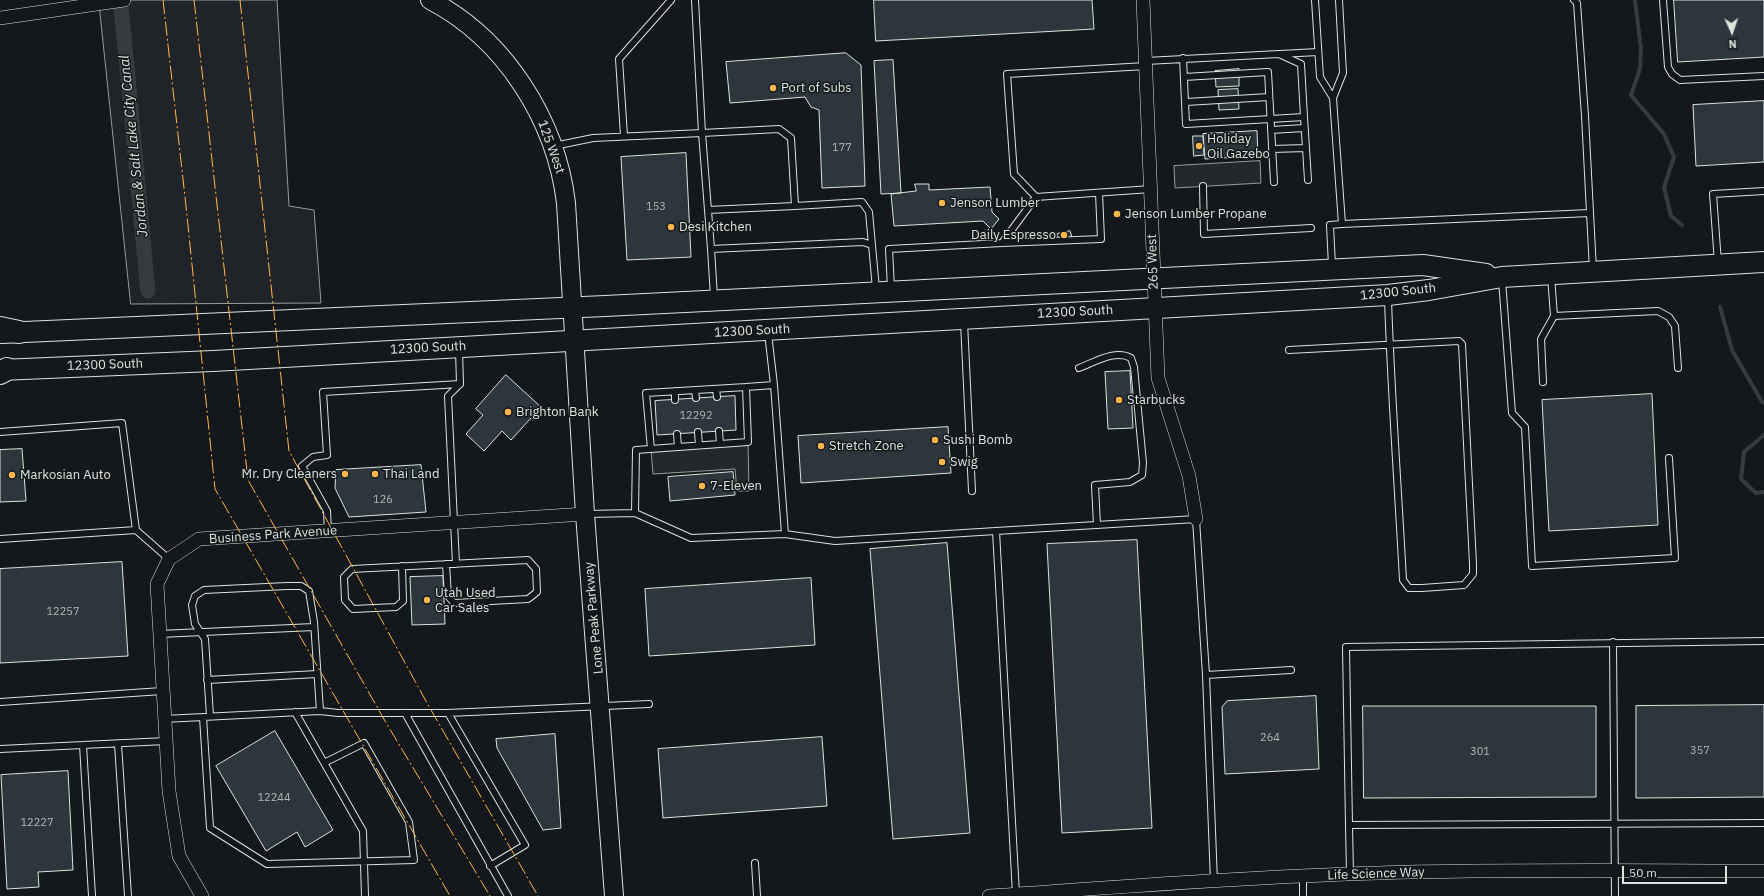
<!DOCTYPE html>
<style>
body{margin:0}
#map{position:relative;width:1764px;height:896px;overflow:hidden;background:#14181c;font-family:"IBM Plex Sans",sans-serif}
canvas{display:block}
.north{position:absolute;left:1712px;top:12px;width:40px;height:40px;-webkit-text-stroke:3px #14181c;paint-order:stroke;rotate:177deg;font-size:11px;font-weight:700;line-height:16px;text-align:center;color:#d8e6dc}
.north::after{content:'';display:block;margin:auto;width:14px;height:18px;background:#d8e6dc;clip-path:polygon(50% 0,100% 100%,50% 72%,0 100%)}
.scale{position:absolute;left:1622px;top:866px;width:105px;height:18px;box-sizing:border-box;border:2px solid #d8e6dc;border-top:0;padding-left:5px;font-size:12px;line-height:14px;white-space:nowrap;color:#d8e6dc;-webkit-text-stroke:3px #14181c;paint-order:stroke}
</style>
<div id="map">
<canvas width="1764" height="896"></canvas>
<div class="north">N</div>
<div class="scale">50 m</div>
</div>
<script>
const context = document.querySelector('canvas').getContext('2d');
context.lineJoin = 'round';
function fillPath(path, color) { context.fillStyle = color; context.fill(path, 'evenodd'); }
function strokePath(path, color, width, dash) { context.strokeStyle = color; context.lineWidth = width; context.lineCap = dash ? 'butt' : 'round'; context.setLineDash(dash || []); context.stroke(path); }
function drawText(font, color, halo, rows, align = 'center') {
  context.font = font + ' "IBM Plex Sans",sans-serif'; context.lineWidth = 3; context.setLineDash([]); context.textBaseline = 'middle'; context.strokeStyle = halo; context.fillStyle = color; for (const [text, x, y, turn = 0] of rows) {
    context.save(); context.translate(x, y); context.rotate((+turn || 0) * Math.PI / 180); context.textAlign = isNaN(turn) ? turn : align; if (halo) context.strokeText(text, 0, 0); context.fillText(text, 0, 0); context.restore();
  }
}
const green = new Path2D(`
 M99,0H277L289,206L314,210L321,303L131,304Z`);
fillPath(green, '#202428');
strokePath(green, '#939e99', 1);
const parking = new Path2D(`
 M1260,161L1261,183L1175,188L1174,166Z
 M748,442L749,491H737L735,469L653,474L651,449Z`);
fillPath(parking, '#24282b');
strokePath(parking, '#939e99', 1);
strokePath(new Path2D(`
 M1635,0L1641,49L1640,69L1631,95L1664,134L1674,157L1664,187L1671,216L1682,225
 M1720,307L1732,350L1762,402L1764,403
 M1764,435L1744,452L1741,479L1756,493L1764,492`), '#363b3e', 4);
strokePath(new Path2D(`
 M120,0C131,97 138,194 148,291`), '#363b3e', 15);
const building = new Path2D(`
 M874,0H1092L1094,29L876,41Z
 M1674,0H1764V57L1678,62Z
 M846,53L861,65L865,186L822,188L819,110L811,107L805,97L730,103L726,62Z
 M893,60L901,193L881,194L874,61Z
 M1239,69V86L1216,87L1215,71Z
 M1238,89L1239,109L1219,110L1218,90Z
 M1764,101V162L1696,166L1693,105Z
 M1257,131L1258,156L1205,159L1203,134Z
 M1193,136H1203L1204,155L1194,156Z
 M686,153L691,257L627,260L621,157Z
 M915,184H929V190L990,187L992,212L999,219L991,229L983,221L894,226L891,194L916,191Z
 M1070,231L1072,237L1070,238H1057V234Z
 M1130,371L1133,428L1108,429L1105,372Z
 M506,375L541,407L511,440L502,431L484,451L466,434L483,415L476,409Z
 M1652,394L1658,525L1549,531L1542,400Z
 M735,396L736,430L657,435L655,401Z
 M948,427L951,473L801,483L798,436Z
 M22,449L26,501L0,502V450Z
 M421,465L426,512L349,517L335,488L336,470Z
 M733,472L735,495L670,501L668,477Z
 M1137,540L1152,828L1062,833L1047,544Z
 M947,543L970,833L893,839L870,549Z
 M122,562L128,656L0,663V569Z
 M443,576L445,624L412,625L410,577Z
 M811,578L815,645L649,656L645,589Z
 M1316,696L1319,769L1225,774L1222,707L1227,701Z
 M1764,705V797L1636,798V706Z
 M1363,706H1596V797L1364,798Z
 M275,731L333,830L305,847L297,832L266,851L216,766Z
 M555,734L561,828L543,830L497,748L496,739Z
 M822,737L827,806L663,818L658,749Z
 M68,771L73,870L38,872L39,887L7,889L1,775Z`);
fillPath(building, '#2c363c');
strokePath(building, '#d8e6dc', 1);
const service = new Path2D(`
 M695,0L702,133L779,129L791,138L795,206L862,202L869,212L872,245
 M1315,0L1320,77L1333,98
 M1339,0L1343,73L1333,98L1342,224L1590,213
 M1574,0L1577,3L1585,116L1593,270
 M1663,0L1668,67L1672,74L1680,80L1764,76
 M1280,54L1318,52
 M1146,61L1279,54L1301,64L1304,117L1186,124L1183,58
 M1146,66L1007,74L1014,174L1036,197L1151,189
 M1184,77L1268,72L1274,182
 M1186,102L1269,97
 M1304,117L1308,180
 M1271,130L1304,128
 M624,136L619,59L671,0
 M554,146L593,138L702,133L711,249
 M1272,149L1306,148
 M1203,186L1204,234L1311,228
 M708,210L795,206
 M1002,243L1101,239L1099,193
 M1718,263L1713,194L1764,191
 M1332,266L1330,225L1342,224
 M1551,276L1554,316L1658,311L1669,317L1675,326L1678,368
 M1502,280L1512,413L1525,427L1532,566L1675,558L1669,458
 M891,288L889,249L1002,243L1036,197
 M714,297L711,249L863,242L872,245L876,289
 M964,322L972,491
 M1289,350L1459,341L1462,344L1473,564V574L1464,585L1422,588H1409L1403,580C1398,486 1391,392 1388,299
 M1079,368C1095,362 1116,349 1131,358L1134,367L1143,463L1142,475L1130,482L1095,485L1097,525
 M1543,382L1541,339L1554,316
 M774,385L785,534
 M716,389L717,397
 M695,390L696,398
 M675,391V400
 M719,431L720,444
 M0,432L122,423L136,530
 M698,432L699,445
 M677,434L678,447
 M651,449L646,393L746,387
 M635,513L636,450L748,442L746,387L774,385L768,333
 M587,514L635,513L691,538L785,534L835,541L996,531
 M328,531L327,511L302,466L313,457L327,455L323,392L460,384
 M0,539L136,530L169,559
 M456,564L448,396L460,384L459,350
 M402,566L403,601L396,607L353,609L345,600L344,577L352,569L528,560L536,569L537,592L528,599L454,603L448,596L446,564
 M159,634L314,627
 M1764,641L1346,647L1349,825L1764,823
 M1613,642L1615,896
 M1206,675L1291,670
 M207,680L317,674
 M0,702L162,691
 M295,712L363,831L365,896
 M405,713L508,896
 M448,713L525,845L490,866
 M210,716L205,639L195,624L192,605L195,596L204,590L287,586H301L309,591L314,622L320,711
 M203,717L210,828L267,864L414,860L409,822L364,743L324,763
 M164,719L320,711L338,713H448L649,704
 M118,744L128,896
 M83,745L92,896
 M0,749L166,741
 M1349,825L1350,874
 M755,863L757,896
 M1303,877V896
 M1016,894L996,531L1196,519L1206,675L1214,882`);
const minor = new Path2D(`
 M1143,0L1158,378L1189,476L1196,519
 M0,18L124,0
 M202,896L179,856L169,791L157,584L169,559L199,539L585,514
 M989,896C1119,887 1248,877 1378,873C1507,869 1635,871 1764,871`);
const secondary = new Path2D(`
 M430,0C505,39 556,120 566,203L585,514L614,896`);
const primary = new Path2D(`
 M2,333L605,306L1423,265L1486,274
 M0,370L213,361L1388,295L1429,290L1502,277L1764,262`);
const motorway = new Path2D(`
 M0,328L19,332
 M0,373L7,369`);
strokePath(service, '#d8e6dc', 8);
strokePath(minor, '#d8e6dc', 14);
strokePath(secondary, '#d8e6dc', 20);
strokePath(primary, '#d8e6dc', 22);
strokePath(motorway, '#d8e6dc', 24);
strokePath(service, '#14181c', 6);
strokePath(minor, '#14181c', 13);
strokePath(secondary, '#14181c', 18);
strokePath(primary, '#14181c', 20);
strokePath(motorway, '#14181c', 22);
strokePath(new Path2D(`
 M163,0L186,206L215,489L450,896
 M194,0L248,480L385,721L490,896
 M240,0L289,451L427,703L538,896`), '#ffb74d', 1, [14, 3, 2, 3]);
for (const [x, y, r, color] of [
 [773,88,4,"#ffb74d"],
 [1199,146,4,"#ffb74d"],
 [942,203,4,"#ffb74d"],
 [1117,214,4,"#ffb74d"],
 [671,227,4,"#ffb74d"],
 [1064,235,4,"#ffb74d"],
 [1119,400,4,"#ffb74d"],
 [508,412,4,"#ffb74d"],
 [935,440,4,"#ffb74d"],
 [821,446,4,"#ffb74d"],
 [942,462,4,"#ffb74d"],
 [345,474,4,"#ffb74d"],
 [375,474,4,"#ffb74d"],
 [12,475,4,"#ffb74d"],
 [702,486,4,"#ffb74d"],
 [427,600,4,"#ffb74d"]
]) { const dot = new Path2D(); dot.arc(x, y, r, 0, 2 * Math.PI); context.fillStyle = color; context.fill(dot); strokePath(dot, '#14181c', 1.5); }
drawText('11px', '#adbab4', null, [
 ["177",842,148],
 ["153",656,207],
 ["12292",696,416],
 ["126",383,500],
 ["12257",63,612],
 ["264",1270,738],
 ["357",1700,751],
 ["301",1480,752],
 ["12244",274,798],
 ["12227",37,823]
]);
drawText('13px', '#d8e6dc', '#14181c', [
 ["Port of Subs",781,88],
 ["Holiday",1207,139],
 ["Oil Gazebo",1207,154],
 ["Jenson Lumber",950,203],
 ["Jenson Lumber Propane",1125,214],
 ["Desi Kitchen",679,227],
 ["Daily Espresso",1056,235,"right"],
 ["Starbucks",1127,400],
 ["Brighton Bank",516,412],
 ["Sushi Bomb",943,440],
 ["Stretch Zone",829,446],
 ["Swig",950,462],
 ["Mr. Dry Cleaners",337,474,"right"],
 ["Thai Land",383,474],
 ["Markosian Auto",20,475],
 ["7-Eleven",710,486],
 ["Utah Used",435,593],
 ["Car Sales",435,608]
], 'left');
drawText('13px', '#d8e6dc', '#14181c', [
 ["125 West",551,147,70],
 ["265 West",1153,262,-92],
 ["12300 South",1398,292,-6],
 ["12300 South",1075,312,-3],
 ["12300 South",752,331,-3],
 ["12300 South",428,348,-3],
 ["12300 South",105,365,-2],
 ["Business Park Avenue",273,535,-4],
 ["Lone Peak Parkway",594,618,-95],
 ["Life Science Way",1376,874,-2]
]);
drawText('italic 14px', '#d8e6dc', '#14181c', [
 ["Jordan & Salt Lake City Canal",134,146,-96]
]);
</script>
